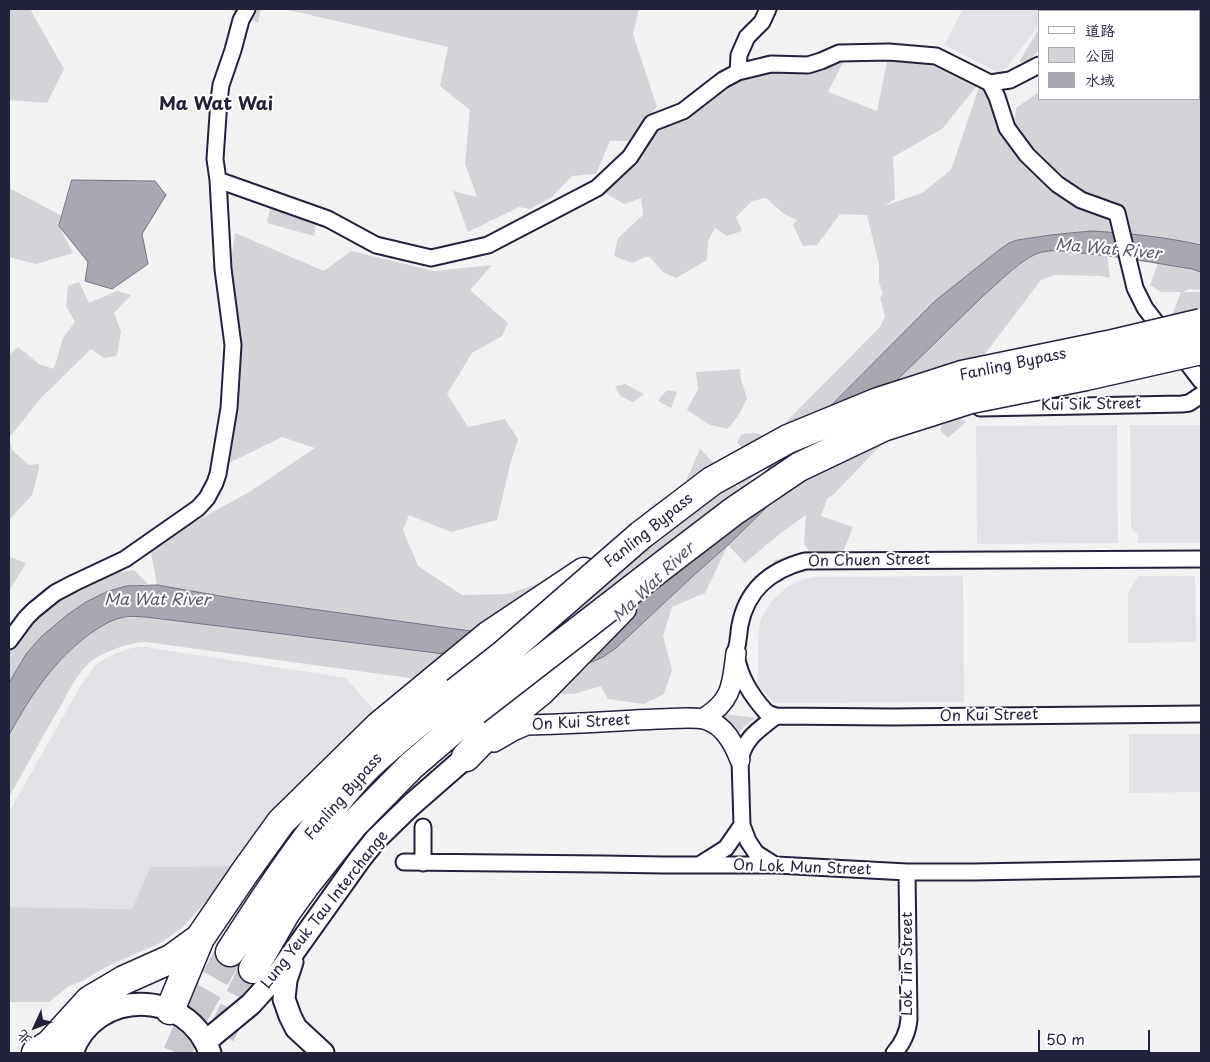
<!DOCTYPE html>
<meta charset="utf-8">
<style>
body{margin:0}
#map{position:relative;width:1210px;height:1062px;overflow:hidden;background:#f2f2f3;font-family:"Playpen Sans","LXGW WenKai TC",sans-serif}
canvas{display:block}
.frame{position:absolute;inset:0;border:10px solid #22223b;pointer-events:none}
.legend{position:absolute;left:1038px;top:10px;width:162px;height:90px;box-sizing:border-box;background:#fff;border:1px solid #a7a7b1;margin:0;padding:6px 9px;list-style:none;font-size:15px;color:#22223b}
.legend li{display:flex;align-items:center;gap:10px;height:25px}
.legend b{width:25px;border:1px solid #a7a7b1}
.north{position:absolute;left:10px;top:1002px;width:50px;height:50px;-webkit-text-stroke:4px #fff;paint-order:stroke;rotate:227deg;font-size:14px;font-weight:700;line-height:20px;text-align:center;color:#22223b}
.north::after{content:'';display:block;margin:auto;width:18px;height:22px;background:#22223b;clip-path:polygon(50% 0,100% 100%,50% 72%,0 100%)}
.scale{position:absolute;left:1038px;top:1030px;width:112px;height:22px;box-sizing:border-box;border:2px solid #22223b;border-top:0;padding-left:6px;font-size:15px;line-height:18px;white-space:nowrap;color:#22223b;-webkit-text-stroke:4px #fff;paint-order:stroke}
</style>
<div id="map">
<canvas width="1210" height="1062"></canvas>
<div class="frame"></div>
<ul class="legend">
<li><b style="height:6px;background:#fff"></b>道路</li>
<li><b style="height:14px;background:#d3d3d8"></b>公园</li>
<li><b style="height:14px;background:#a8a8b2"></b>水域</li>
</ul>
<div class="north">北</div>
<div class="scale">50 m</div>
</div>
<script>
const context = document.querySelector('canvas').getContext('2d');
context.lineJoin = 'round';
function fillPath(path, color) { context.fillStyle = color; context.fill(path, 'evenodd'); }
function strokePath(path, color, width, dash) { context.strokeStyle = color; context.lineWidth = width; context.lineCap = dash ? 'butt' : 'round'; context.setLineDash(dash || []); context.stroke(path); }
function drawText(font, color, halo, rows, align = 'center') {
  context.font = font + ' "Playpen Sans",sans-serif'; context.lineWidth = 4; context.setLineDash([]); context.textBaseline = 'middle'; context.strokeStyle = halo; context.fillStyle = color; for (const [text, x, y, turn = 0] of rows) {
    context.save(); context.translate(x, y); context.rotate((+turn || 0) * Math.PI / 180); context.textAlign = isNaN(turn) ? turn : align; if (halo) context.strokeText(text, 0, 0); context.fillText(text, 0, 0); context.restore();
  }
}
fillPath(new Path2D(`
 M963,9H1057L1054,11H1039V26L1001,74L944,45Z
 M1117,425L1118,543L977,544L976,426Z
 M1130,425H1201V543H1138V533H1135L1131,526Z
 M963,576L964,702L775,703L758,686V641L759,630L761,618L771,602L785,589L794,583L804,579L815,577Z
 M1138,576H1195L1196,642L1128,643V593Z
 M137,647H145L346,678L379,716L233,866L150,867L132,909L9,907V812L81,685L95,665L106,658L124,650Z
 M1129,734H1201V792L1129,793Z`), '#e2e2e6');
fillPath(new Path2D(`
 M9,9H30L64,69L47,103L9,100Z
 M231,9H261L258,23L231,10Z
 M285,9H639L633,34L657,107L628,141H610L596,174L572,176L552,197L530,209L519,207L468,232L453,191L477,197L465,164L470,110L440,86L448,47Z
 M1057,9H1201V245L1176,240L1147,236L1091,231L1026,239C1016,241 1008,244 999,250L935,301L825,413L741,488L731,480L740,490L641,581L557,643L232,598L157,585L150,547L251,491L315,448L282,437L229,463L242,352L229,277L235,233L324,271L351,251L434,271L492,265L470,290L508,323L502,336L472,353L447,394L468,427L505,419L518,439L510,465L497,520L451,532L409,515L403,530L418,566L462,595L509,594L548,580L607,568L625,530L655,503L705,506L686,481L700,449L727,476L745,452L737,442L742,434L756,433L770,438L880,327L885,316L880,298L883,294L879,282V264L867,215L840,214L817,245L803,246L793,225L797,220L784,214L766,198L752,201L736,217L742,231L727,236L715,228L708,241L707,260L676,278L663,272L650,257H645L632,263L614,256L618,238L643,215L641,198L624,204L597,188L652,123L718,84L848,53L828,92L877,111L889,52L936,56L981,79L1002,138L1013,136L1016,108L1039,92V99H1199V11H1054ZM981,81L951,170L922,193L884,206L895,199L893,157L942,129Z
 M1039,28V50L1028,62H1019Z
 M9,170L11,189L62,216L59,226L73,253L36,264L9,257Z
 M271,203L317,217L314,236L267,223Z
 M1058,251L1107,255L1110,278L1100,276L1055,275L1041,280L943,409L966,422L948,438L940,430L943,424L931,430L924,416L900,425L835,493L827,499L821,516L853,527L842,554L819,552L776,572L773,561L809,550L804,544L806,515L782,532L745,563L728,545L705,593L672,607L663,636L672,670L664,694L644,704L608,699L601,686L574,694L519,693L146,642C130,642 98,653 87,665C75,677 68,693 60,707C42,737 26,767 9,797V735L31,696L50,671L73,647L97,628L107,623L121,618L138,617L154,618L388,647L616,648L693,576L728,545L982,297C998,283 1022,258 1042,252C1047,251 1053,251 1058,251Z
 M1158,263L1192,269L1201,272V290L1189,289L1183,292H1201V361L1168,325L1181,292H1161L1150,285Z
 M79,282L89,303L117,291L131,295L114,313L121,331L117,356L104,358L91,349L40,399L9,438L12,450L29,465L39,464V469L32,495L9,520V355L18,347L39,364L54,369L63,338L75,322L66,306L68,286Z
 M740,369L741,380L747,398L740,413L728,429L710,425L687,410L698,389L696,372Z
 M625,384L644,394L633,402L620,396L615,386Z
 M667,390L677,392L671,408L658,401Z
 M9,554L10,557L26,563L9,591Z
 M134,570L148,584L126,586L67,615L42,636L26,654L9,683V652L24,627L90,577Z
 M725,714L755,718L744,726L738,735L723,722Z
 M233,866L208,899L183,927L162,942L106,967L82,981L69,986L49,1002H9V907L132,909L150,867Z`), '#d3d3d8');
const water = new Path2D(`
 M72,180L155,181L166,195L142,234L148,264L112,289L85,281L88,262L59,226Z
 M1091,231C1128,233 1165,237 1201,245V272L1192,269C1155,263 1118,256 1081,253C1067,252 1050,248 1036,254C1018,262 997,284 982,297L728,545L693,576L616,648L603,657L592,662L578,664L517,663L154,618C143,617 131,615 120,618C106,622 95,630 83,639C51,665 29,698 9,735V683L26,654L42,636L67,615L86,602L106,592L126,586L157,585L232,598L557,643L740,497L935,301L999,250L1009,243L1017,240L1051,235Z`);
fillPath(water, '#a8a8b2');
strokePath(water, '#727282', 1);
strokePath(new Path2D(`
 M221,1035L253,969
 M177,1053L189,1025L230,952`), '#c8c8ce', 28, [28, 14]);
const minor = new Path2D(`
 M1199,57L1201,56
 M738,72L739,55L747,37L762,22L768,9
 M990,83L1010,80L1039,65
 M218,180L328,219L376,245L431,258L488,245L597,188L630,157L652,123L683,111L723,80L738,72L771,64L808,65L821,61L839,53L889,52L936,56L990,83L997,97L1007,128L1027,155L1057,184L1081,200L1117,213L1135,288L1145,308L1201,381
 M980,408L1182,404L1189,403L1201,395
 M1201,559L805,561C771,570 747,589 740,625C739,630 739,635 738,640C738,645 735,650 736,655C740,678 751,695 766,712L770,714L776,716L892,717L1201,714
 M9,641L26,618L34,610L55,593L74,583L125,559L198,508L207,498L215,483L218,474L229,408L233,345L223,269L218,180L215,159L219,100L221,85L233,50L241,20L247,9
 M423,827V863
 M404,862L602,864L664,865H776L907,872H974L1201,868
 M699,865L726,848L742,825
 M775,865L756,853L748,841L742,825L740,760C745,737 759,730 776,716
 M894,1053C903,1043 908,1032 909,1019L907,872`);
const tertiary = new Path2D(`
 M704,718C733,700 732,684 736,653
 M494,742L513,731L527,725C571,724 614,721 657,719C670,719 696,716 707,720C725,726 734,744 740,760`);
const secondary = new Path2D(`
 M292,962L286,980L284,999L290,1016L296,1028L323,1053
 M205,1042L251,1004L278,974L360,859L376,839L410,806L466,757
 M72,1053C94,988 188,988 210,1053`);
const motorway = new Path2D(`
 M466,757L490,732L541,691L622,608
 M230,952C259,907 288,862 321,820C335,804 348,786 363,771C392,742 425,718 456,692
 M253,969L286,912L307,883L353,825L411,766L475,711
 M170,1010L200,938L245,872L281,822L379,726L488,636L584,572
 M36,1053L50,1044L90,1000L124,980L171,959L200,938`);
strokePath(minor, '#22223b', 19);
strokePath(tertiary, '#22223b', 22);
strokePath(secondary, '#22223b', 25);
strokePath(motorway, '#22223b', 31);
strokePath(minor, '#fff', 15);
strokePath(tertiary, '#fff', 19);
strokePath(secondary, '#fff', 21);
strokePath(motorway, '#fff', 28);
const motorwayBridge = new Path2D(`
 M456,692L503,655L641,535L712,481L788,439L878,402L962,375L1108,345L1201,323
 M475,711L666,563L734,511L799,467L883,427L971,399L1086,376L1201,350`);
strokePath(motorwayBridge, '#22223b', 31, []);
strokePath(motorwayBridge, '#fff', 28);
drawText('15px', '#22223b', '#fff', [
 ["Fanling Bypass",1013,365,-12],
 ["Kui Sik Street",1091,405,-1],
 ["Fanling Bypass",649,531,-39],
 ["On Chuen Street",869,561,-1],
 ["On Kui Street",989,716,-1],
 ["On Kui Street",581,723,-3],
 ["Fanling Bypass",344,797,-49],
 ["On Lok Mun Street",802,868,2],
 ["Lung Yeuk Tau Interchange",325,910,-52],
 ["Lok Tin Street",908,964,-90]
]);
drawText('italic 16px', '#58586b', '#fff', [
 ["Ma Wat River",1108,250,5],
 ["Ma Wat River",654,583,-44],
 ["Ma Wat River",157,601]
]);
drawText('bold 18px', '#22223b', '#fff', [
 ["Ma Wat Wai",216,105]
]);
</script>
